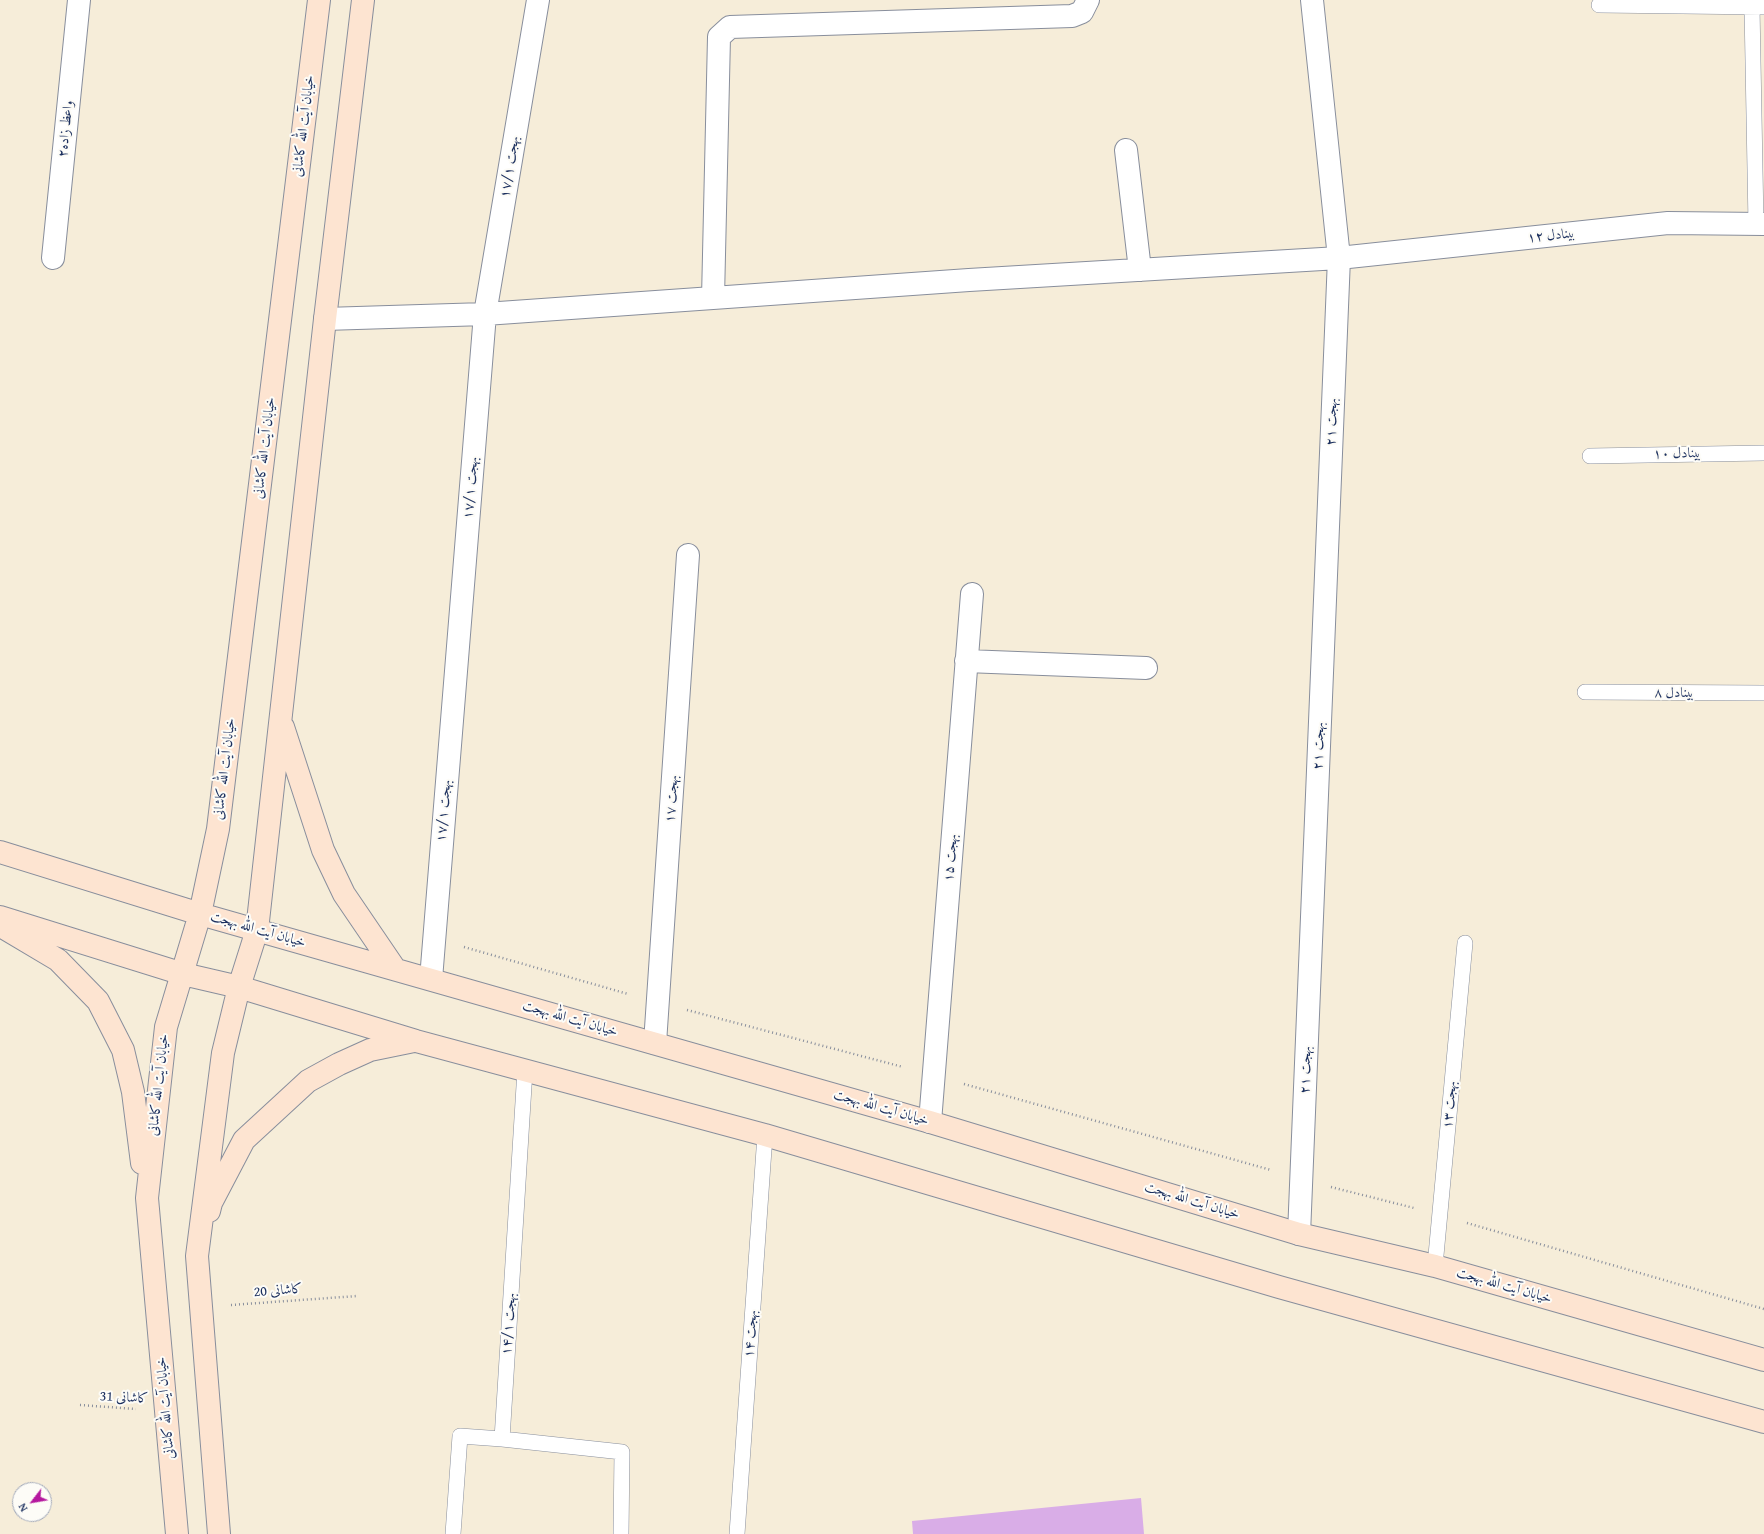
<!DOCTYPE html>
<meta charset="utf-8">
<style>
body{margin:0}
#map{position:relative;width:1764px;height:1534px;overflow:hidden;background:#f6edd9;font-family:"Gentium Book Plus",serif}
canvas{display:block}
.north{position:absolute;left:12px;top:1482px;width:40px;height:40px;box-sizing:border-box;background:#fdfcf7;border:1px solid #a3aaba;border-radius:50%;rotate:239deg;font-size:11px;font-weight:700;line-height:16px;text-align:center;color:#1b2f5e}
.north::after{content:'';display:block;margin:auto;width:14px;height:18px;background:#b5179e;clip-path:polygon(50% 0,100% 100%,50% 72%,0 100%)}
</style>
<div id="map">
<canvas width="1764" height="1534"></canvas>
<div class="north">N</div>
</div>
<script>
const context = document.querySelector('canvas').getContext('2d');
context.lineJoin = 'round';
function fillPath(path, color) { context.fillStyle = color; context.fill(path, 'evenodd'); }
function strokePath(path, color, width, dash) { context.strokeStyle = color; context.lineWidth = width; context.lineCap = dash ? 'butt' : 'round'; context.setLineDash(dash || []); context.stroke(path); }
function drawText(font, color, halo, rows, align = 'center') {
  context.font = font + ' "Gentium Book Plus",Amiri,serif'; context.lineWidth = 4; context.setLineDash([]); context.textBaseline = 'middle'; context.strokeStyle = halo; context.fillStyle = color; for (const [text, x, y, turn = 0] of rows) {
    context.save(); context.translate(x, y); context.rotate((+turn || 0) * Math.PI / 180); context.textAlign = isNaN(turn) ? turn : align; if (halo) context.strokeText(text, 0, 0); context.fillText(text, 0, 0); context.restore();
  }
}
fillPath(new Path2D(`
 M1141,1498L1144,1534H913L912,1521Z`), '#d9ade7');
const service = new Path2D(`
 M1599,5L1764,7
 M1752,7L1756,224
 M1590,456L1764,453
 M1585,692L1764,693
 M1435,1266L1465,943
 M502,1439L622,1452L621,1534
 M453,1534L460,1436L502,1439L525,1070
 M737,1534L765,1135`);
const minor = new Path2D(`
 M1126,150L1140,270
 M53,258L79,0
 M713,298L719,37L730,27L1072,16L1082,12L1088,0
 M325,319L485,314L969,280L1339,258L1668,223L1764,224
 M966,661L1146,668
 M431,979L485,314L538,0
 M655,1043L688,555
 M930,1122L972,594
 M1299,1234L1339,258L1312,0`);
const secondary = new Path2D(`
 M283,727L323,850L344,894L395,969
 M0,852L200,914L930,1122L1299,1234L1435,1266L1764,1360
 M0,917L183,974L239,987L416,1041L765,1135L1279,1287L1764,1422
 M1,926L58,960L98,1001L123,1050L133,1092L142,1163
 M209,1211L211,1203L244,1140L308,1081L339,1064L370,1050L414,1041
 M177,1534L147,1198L166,1027L200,914L218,829L319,0
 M219,1534L197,1256L223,1053L239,987L257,930L325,319L363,0`);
strokePath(service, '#888e9c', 16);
strokePath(minor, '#888e9c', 24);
strokePath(secondary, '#888e9c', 24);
strokePath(new Path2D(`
 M464,947L628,994
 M687,1010L903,1067
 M964,1084L1271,1170
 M1331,1187L1414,1208
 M1467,1223L1764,1309
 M231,1305L357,1296
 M80,1405L136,1409`), '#888e9c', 2.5, [1, 3]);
strokePath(service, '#fff', 15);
strokePath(minor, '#fff', 22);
strokePath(secondary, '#fde4d1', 22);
drawText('14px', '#1b2f5e', '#fdfcf7', [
 ["خیابان آیت الله کاشانی",304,126,-83],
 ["واعظ زاده۲",66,129,-84],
 ["بهجت ۱۷/۱",510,167,-81],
 ["بینادل ۱۲",1551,236,-6],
 ["بهجت ۲۱",1332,422,-88],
 ["خیابان آیت الله کاشانی",265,448,-83],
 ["بینادل ۱۰",1677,454,-1],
 ["بهجت ۱۷/۱",471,488,-85],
 ["بینادل ۸",1674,693],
 ["بهجت ۲۱",1319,746,-88],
 ["خیابان آیت الله کاشانی",225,769,-83],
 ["بهجت ۱۷",672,799,-86],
 ["بهجت ۱۷/۱",444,811,-85],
 ["بهجت ۱۵",951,858,-85],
 ["خیابان آیت الله بهجت",258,930,16],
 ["خیابان آیت الله بهجت",570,1019,16],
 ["بهجت ۲۱",1306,1070,-88],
 ["خیابان آیت الله کاشانی",159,1085,-84],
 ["بهجت ۱۳",1450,1105,-85],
 ["خیابان آیت الله بهجت",881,1108,16],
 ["خیابان آیت الله بهجت",1192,1201,17],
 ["خیابان آیت الله بهجت",1504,1286,16],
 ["کاشانی 20",278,1291,-4],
 ["بهجت ۱۴/۱",509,1324,-86],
 ["بهجت ۱۴",751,1334,-86],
 ["کاشانی 31",124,1398,3],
 ["خیابان آیت الله کاشانی",166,1408,-95]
]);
</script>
